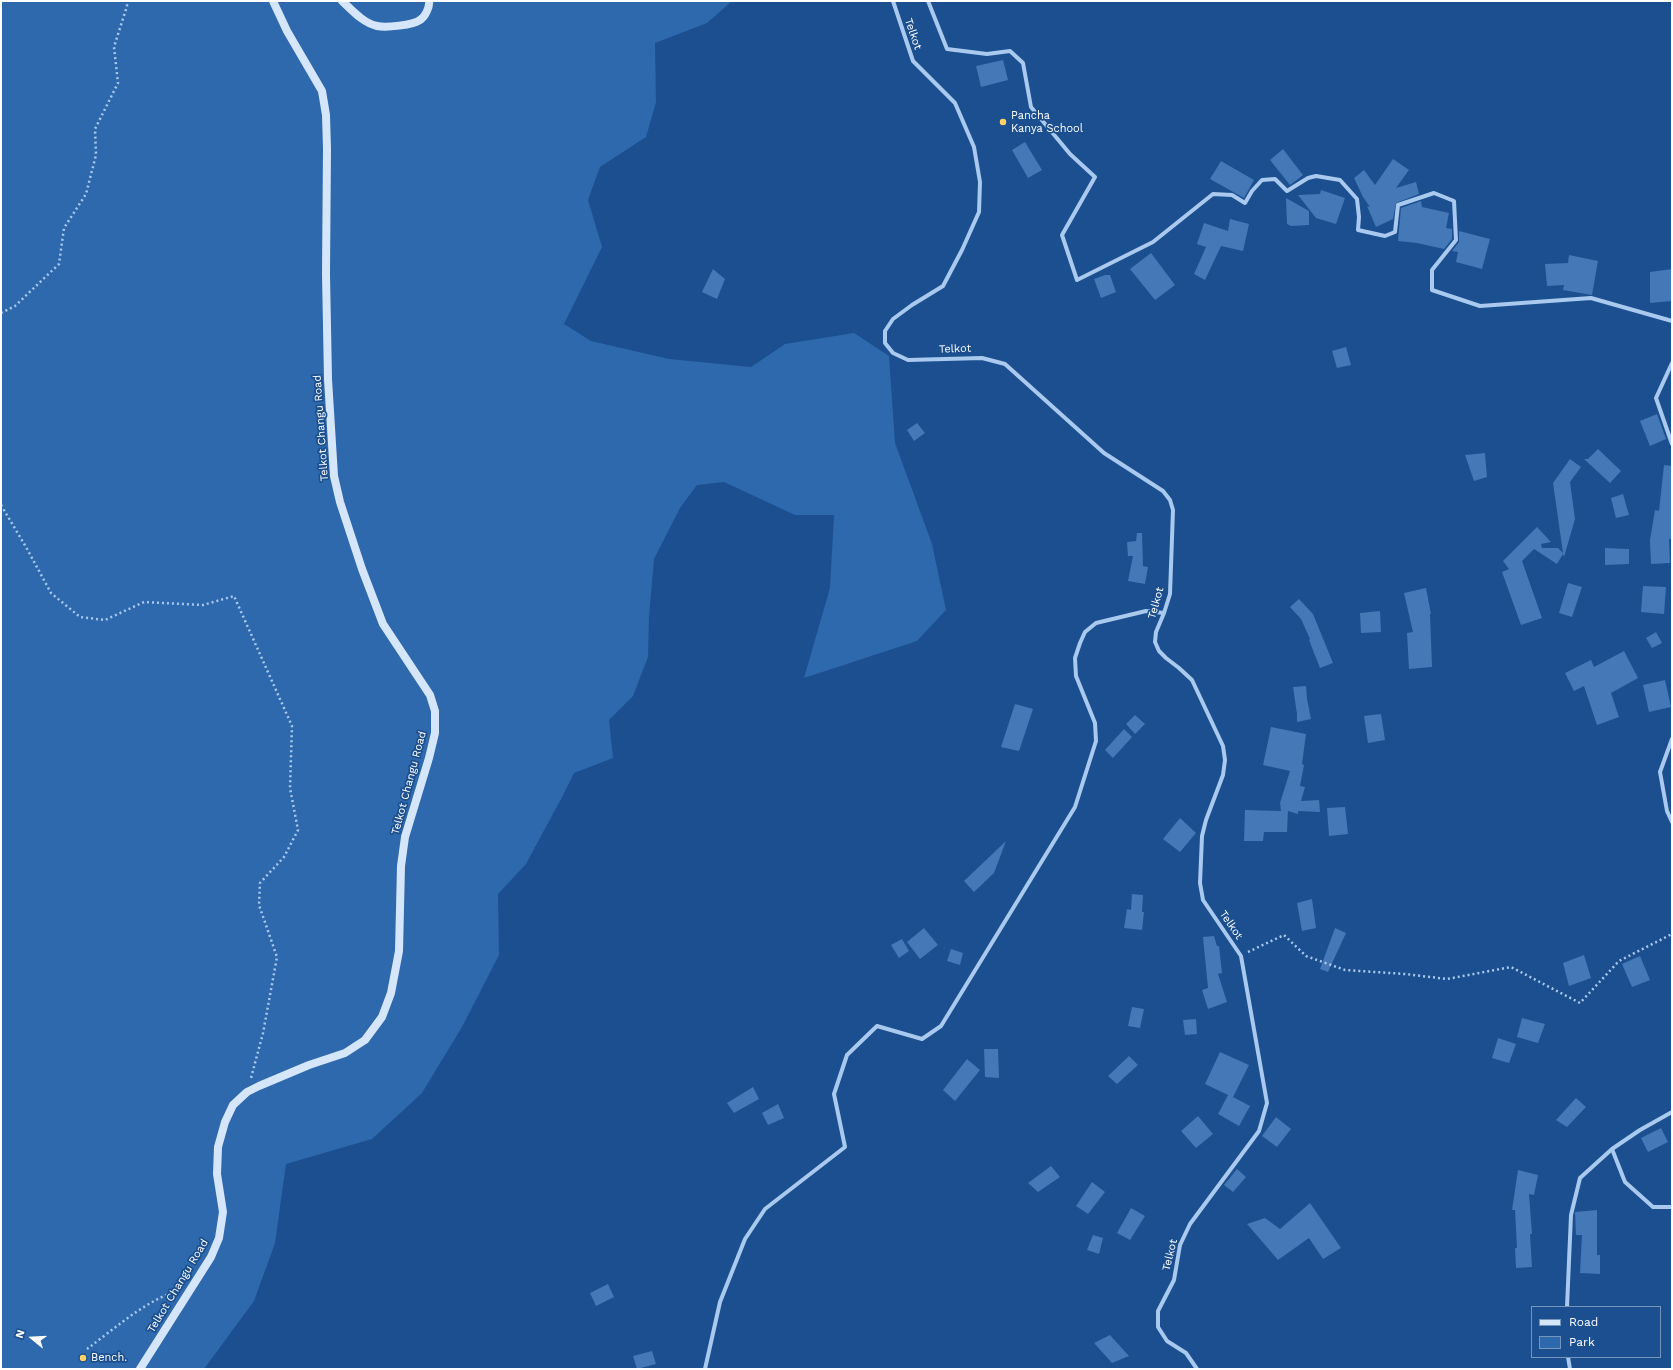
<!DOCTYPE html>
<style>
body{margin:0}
#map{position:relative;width:1673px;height:1370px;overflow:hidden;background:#1b4f8f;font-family:"Work Sans",sans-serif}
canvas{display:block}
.frame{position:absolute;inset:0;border:2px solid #fff;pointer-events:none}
.legend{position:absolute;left:1531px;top:1306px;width:130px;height:52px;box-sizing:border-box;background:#1b4f8f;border:1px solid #7695bc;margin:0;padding:5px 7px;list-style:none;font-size:12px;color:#fff}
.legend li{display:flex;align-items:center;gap:8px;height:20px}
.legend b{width:20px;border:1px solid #7695bc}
.north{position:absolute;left:12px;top:1318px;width:40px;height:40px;-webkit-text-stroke:3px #1b4f8f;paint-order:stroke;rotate:288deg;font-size:11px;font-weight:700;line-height:16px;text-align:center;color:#fff}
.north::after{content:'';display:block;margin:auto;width:14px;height:18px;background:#fff;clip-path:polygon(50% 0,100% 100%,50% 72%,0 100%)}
</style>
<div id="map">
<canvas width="1673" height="1370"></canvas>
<div class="frame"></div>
<ul class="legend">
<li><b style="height:5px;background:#d6e6fa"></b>Road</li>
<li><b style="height:11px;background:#2e69ad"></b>Park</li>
</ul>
<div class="north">N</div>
</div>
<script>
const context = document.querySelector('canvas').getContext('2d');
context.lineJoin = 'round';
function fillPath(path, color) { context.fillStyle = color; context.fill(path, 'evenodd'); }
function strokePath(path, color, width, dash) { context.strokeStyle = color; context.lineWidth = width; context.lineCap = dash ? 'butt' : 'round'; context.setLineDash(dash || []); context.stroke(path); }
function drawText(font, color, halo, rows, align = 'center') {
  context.font = font + ' "Work Sans",sans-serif'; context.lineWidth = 3.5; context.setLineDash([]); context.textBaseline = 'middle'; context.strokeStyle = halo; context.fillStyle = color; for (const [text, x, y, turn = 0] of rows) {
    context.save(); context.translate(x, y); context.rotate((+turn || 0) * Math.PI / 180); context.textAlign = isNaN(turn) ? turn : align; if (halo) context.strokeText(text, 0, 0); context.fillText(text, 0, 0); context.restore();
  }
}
fillPath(new Path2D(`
 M1,1H732L707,23L655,43L656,102L646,137L600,167L588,200L602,247L564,324L591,341L669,359L751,367L785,344L854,333L889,356L895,443L932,544L946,610L917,641L804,678L830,588L834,515H795L724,482L697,485L680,508L654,559L649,617L648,657L633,696L609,720L613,758L574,773L561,799L526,864L498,894L499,955L462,1027L422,1093L372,1139L286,1164L275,1243L254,1301L204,1369H1Z`), '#2e69ad');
fillPath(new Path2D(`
 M1003,60L1008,80L981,87L976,66Z
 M1025,142L1042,170L1028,178L1012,150Z
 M1283,149L1303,175L1290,185L1270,160Z
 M1393,159L1409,170L1396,188L1416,182L1419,194L1396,203L1393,219L1376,227L1367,206L1370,207L1363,197L1354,178L1364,170L1375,185Z
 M1221,161L1254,180L1244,198L1210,179Z
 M1321,190L1345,198L1336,224L1316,218L1298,195L1320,194Z
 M1286,198L1309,211V225L1291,226L1287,224Z
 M1421,201L1422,207L1449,213L1446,228L1452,229V239L1444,249L1417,243L1398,241L1401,208Z
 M1230,219L1249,224L1243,251L1221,246L1205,280L1194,274L1206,247L1197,244L1204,223L1228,231Z
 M1459,231L1490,239L1482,269L1456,262L1458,252L1452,251L1459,242Z
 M1151,253L1175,285L1155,300L1130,269Z
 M1569,255L1598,261L1592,295L1563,290L1564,285L1547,286L1545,264L1568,263Z
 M713,269L725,279L717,299L702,292Z
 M1672,269V301L1650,303V272Z
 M1105,275H1110L1116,292L1101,298L1094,279Z
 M1346,347L1351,365L1337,368L1332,351Z
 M1657,414L1666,439L1650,446L1640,421Z
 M917,423L925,433L914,441L907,430Z
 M1598,449L1621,471L1610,483L1584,459H1588Z
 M1485,453L1487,477L1474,481L1465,455Z
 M1570,459L1581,467L1570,482L1575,519L1564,557L1563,554L1557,564L1534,549L1522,561L1542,618L1521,625L1502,572L1509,569L1503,561L1537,527L1551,542L1541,544L1542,548H1558L1563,553L1553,483Z
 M1664,465L1672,466V539H1669L1670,563L1651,564L1650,540L1655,510L1659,511Z
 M1623,494L1629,515L1616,518L1611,498Z
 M1137,533H1142L1143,566L1148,567L1145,584L1128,581L1133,556H1128L1127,542L1136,541Z
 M1605,548L1629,549V564L1605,565Z
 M1568,583L1582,587L1572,617L1559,613Z
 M1643,586L1666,587L1664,614L1641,612Z
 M1426,588L1431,614H1430L1432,667L1409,669L1407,633L1413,632L1404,593Z
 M1299,599L1313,614L1333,663L1320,668L1309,640L1310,639L1301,619L1290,607Z
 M1380,611L1381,632L1361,633L1360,613Z
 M1656,632L1662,643L1652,648L1646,638Z
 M1624,651L1638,678L1611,693L1619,717L1597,725L1584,686L1574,691L1565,673L1591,660L1594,667Z
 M1665,680L1671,707L1649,712L1643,685Z
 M1306,686L1307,699L1311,719L1297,722V714L1293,687Z
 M1015,704L1033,709L1019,751L1001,747Z
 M1381,714L1385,740L1368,743L1364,716Z
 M1135,715L1145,724L1135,734L1126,724Z
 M1271,727L1306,734L1302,764L1304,765L1300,786L1305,787L1301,801L1319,800L1320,812L1298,811V814L1288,811L1287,832H1264L1263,841H1244L1245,810L1281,811L1280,803L1290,771L1263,765Z
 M1124,729L1132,737L1113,758L1105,750Z
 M1345,807L1348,834L1329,836L1327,808Z
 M1180,818L1196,833L1180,852L1163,839Z
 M1006,841L994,873L974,892L964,881Z
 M1132,894L1143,895L1142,912H1144L1142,930L1124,928L1127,909L1131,910Z
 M1312,899L1316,928L1302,931L1297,903Z
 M924,928L938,945L920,959L907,942Z
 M1335,928L1346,933L1328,972L1320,969Z
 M1214,936L1217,946H1219L1222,973L1218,974L1227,1002L1208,1009L1202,990L1208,988L1203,937Z
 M902,939L909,951L899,958L891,945Z
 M951,949L963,953L960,965L947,961Z
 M1584,955L1591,978L1569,986L1563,963Z
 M1640,956L1650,980L1632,987L1622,964Z
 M1132,1007L1144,1009L1140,1028L1128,1026Z
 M1522,1018L1545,1024L1538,1043L1517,1037Z
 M1196,1019L1197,1034L1185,1035L1183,1020Z
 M1498,1038L1516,1044L1509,1063L1492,1058Z
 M984,1049H998L999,1078L985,1077Z
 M1220,1052L1249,1065L1233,1097L1250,1106L1239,1126L1218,1114L1228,1095L1205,1084Z
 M1129,1056L1138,1065L1117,1084L1108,1076Z
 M967,1059L980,1070L955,1101L943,1090Z
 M753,1087L759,1099L734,1113L727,1103Z
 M1576,1098L1586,1107L1567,1127L1556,1120Z
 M778,1104L784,1118L768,1125L762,1113Z
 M1198,1116L1213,1134L1196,1148L1181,1131Z
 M1276,1117L1291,1129L1277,1147L1262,1136Z
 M1661,1128L1668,1142L1648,1152L1641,1138Z
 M1051,1166L1060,1177L1038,1192L1028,1183Z
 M1237,1169L1246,1177L1233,1192L1224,1185Z
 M1518,1170L1538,1175L1534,1195L1529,1194L1532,1234H1530L1532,1267L1516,1268L1515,1248H1517L1515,1210H1512Z
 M1092,1182L1105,1192L1088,1214L1076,1206Z
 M1310,1203L1341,1248L1323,1259L1309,1238L1278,1260L1247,1224L1265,1218L1280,1229Z
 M1131,1208L1145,1216L1130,1240L1117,1233Z
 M1597,1210V1255H1600V1274L1580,1273L1582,1235H1576L1575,1212Z
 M1093,1235L1103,1238L1099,1254L1087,1250Z
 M608,1284L614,1297L596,1306L590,1293Z
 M1110,1335L1129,1356L1112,1363L1094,1343Z
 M652,1351L656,1364L637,1369L633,1356Z`), '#4478b7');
strokePath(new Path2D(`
 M1,313L15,306L59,264L64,228L86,194L96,155L95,129L118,83L114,47L127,6V1
 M1,505L26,547L51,593L80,617L105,620L144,602L203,605L234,596L292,726L290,788L298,830L284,857L260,883L259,905L277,957L263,1033L251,1078
 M1248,952L1284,935L1306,956L1345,970L1405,974L1447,979L1511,967L1580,1003L1619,961L1672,934
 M87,1349C114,1329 145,1301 177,1291`), '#a9c9ee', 2.5, [2, 3]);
strokePath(new Path2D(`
 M893,1L913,61L955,103L974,147L980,182L979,212L962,250L943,286L912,305L893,319L885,331V343L893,353L908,360L982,358L1005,364L1104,453L1163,491L1170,500L1173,510L1170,594L1164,613L1156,632L1155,642L1159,651L1166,658L1179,668L1192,680L1223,746L1225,760L1223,775L1206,820L1202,836L1200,883L1203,900L1241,956L1267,1103L1259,1131L1190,1224L1180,1245L1174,1280L1158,1311V1327L1167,1341L1186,1353L1197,1369
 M928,1L947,49L987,54L1010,51L1023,63L1031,107L1070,154L1095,177L1062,235L1077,280L1153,242L1213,194L1232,195L1245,203L1252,191L1262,180L1275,179L1287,191L1308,178L1316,176L1340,180L1357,199L1359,217L1358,230L1385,236L1395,232L1398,205L1434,193L1454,201L1456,240L1432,270V290L1480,306L1591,298L1672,321
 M1672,363L1656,398L1672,444
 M1672,739L1660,772L1667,811L1672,822
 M1612,1149L1625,1182L1653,1207H1672
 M1567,1307L1571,1215L1580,1178L1612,1149L1640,1130L1672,1112
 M1568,1357L1570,1369
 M705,1369L720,1302L745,1239L765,1209L845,1147L834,1094L847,1055L877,1026L922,1039L941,1026L1075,807L1096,741L1095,723L1076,676L1075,658L1080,643L1085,632L1096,623L1146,611L1164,613`), '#a9c9ee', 4);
strokePath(new Path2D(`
 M342,1C352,10 363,23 377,26C386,28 413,25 420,20C425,17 430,7 429,1
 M140,1369L211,1257L219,1238L223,1212L217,1174L218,1147L225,1122L233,1105L247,1092L259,1086L309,1065L345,1053L365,1040L382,1017L391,993L399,951L401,866L405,837L429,758L435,733V711L430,695L383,624L362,569L340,502L334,476L328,379L326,274L327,149L326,115L322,91L287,31L273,1`), '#d6e6fa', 8);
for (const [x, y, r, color] of [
 [1003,122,4,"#ffd166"],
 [83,1358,4,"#ffd166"]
]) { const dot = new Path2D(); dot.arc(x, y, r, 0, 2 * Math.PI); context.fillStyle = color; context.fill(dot); strokePath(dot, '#1b4f8f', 1.5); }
drawText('11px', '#fff', '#1b4f8f', [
 ["Telkot",913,34,71],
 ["Telkot",955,349,-2],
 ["Telkot Changu Road",321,428,-94],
 ["Telkot",1156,603,-74],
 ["Telkot Changu Road",409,783,-75],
 ["Telkot",1231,925,56],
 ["Telkot",1170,1255,-76],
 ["Telkot Changu Road",178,1286,-59]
]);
drawText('11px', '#fff', '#1b4f8f', [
 ["Pancha",1011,116],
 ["Kanya School",1011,129],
 ["Bench.",91,1358]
], 'left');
</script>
